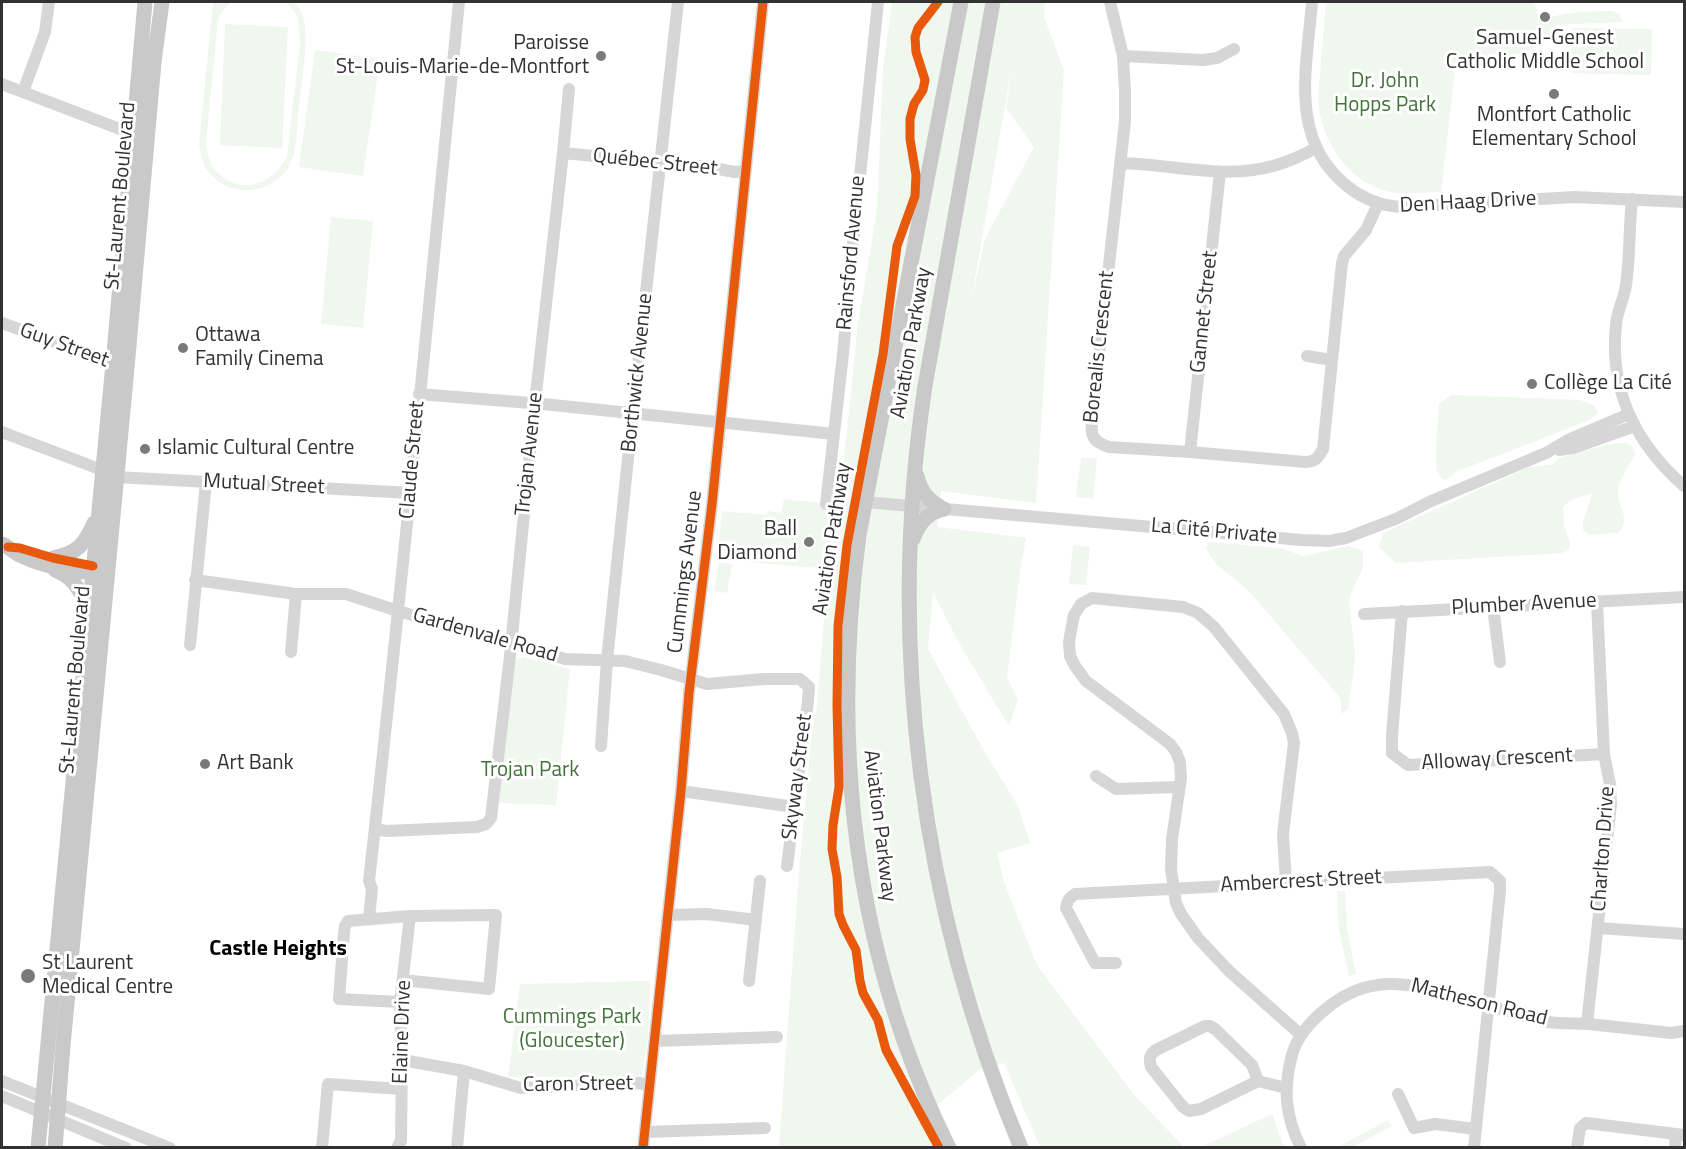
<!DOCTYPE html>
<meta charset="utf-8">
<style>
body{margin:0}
#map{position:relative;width:1686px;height:1149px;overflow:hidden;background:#fff;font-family:"Titillium Web",sans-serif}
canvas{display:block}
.frame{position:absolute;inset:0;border:3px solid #323232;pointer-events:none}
</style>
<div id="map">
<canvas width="1686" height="1149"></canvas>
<div class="frame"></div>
</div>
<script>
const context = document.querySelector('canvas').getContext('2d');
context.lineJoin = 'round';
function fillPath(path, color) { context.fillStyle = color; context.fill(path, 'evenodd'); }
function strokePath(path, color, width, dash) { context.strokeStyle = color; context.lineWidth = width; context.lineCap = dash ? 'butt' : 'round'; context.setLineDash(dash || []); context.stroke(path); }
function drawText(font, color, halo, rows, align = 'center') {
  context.font = font + ' "Titillium Web",sans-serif'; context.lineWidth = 6; context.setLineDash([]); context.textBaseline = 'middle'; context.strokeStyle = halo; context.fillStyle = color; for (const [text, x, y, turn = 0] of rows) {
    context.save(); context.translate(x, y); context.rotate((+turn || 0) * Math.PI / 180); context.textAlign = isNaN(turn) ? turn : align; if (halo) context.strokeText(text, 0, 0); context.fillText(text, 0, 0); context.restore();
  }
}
fillPath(new Path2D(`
 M213,2H220V5L223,2H231L225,8L218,19L206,144C207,153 209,162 215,170C238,197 274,185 287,156L300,43L298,19L295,12L286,2H295C300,10 305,17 305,27C307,55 301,85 298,113C297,126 297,142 294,154C292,159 289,167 286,171C265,197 227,197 207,170C202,162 201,153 199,144Z
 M892,2H1045L1044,17L1064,70L1036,503L941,491L937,527L1026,538L1020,573L1007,678L1018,700L1009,726L960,645L933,592L928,649L983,749L1018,806L1030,843L997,853L1005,885L1037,965L1135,1096L1184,1147H1040L1004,1063L984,1066L919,1120L933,1147H779L799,872L811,741L817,705L828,569L717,559L722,511L766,515L768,511L781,513L784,499L818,503L839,508L858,323L877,210L883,68ZM1012,65L1006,108L1034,147L985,239L971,302Z
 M1326,2H1534L1539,16L1542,18L1578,12L1613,11L1620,15L1623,22L1554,25C1551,43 1523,57 1506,57C1501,57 1497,55 1492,55C1485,55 1489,56 1484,59C1476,63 1469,60 1461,58L1456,61L1441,192C1426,192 1409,195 1395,193C1350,186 1320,141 1318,98Z
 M225,24L288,27L282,148L220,145Z
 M1572,28L1652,29L1651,75L1571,73Z
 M315,50L380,59L363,176L299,167Z
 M331,217L373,221L363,328L321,324Z
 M1451,395L1580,400L1595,406L1598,414L1585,422L1458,471L1445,480C1441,478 1440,477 1438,473C1434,463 1438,418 1439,404Z
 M1625,443L1633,447L1635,455C1630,464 1623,474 1619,484C1613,503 1634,518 1618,533L1589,535L1583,530V522L1592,494L1576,498L1563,506L1564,526L1570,542L1569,550L1562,553L1396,563L1379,547L1383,533L1529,467L1553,464L1559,458L1609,444Z
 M1081,458H1097L1093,499L1076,497Z
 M1209,542L1281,548L1303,556L1349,546L1363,551V567L1350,596L1349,604L1355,652L1354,668L1348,709L1341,714V699L1250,592L1215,563L1206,549Z
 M1073,545L1090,547L1086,585L1069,584Z
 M719,562L732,564L727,593L714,591Z
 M523,657L570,669L556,805L497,803L513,662Z
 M1337,891H1345L1347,929L1356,974L1349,976L1339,930Z
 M650,981L648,1039L641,1077H508L520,984Z
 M1272,1114L1284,1147H1201Z
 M1388,1120L1392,1126L1353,1147H1338Z`), '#f0f7ee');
strokePath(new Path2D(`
 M1110,2L1123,56L1125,90V121L1092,418C1091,436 1091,441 1109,447L1190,452L1305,462C1315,462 1318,458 1323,449L1342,263L1344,256L1366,230L1378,204
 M1312,2C1307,67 1288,139 1347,186C1363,199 1381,206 1402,207L1575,197L1684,202
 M1123,56L1203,60L1217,58L1234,49
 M2,84L133,134L141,135
 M23,92L45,32L49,2
 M563,153L709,167L734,172L746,171
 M1120,163C1171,164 1223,180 1273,166C1288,162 1303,155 1316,148
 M1632,199C1629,227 1630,257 1626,285C1624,299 1617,311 1616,325C1609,390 1636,444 1684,486
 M2,323L122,366
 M1307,356L1332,360
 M419,394L543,404L834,434
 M2,432L102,470
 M1559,450L1573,448L1635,426
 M1190,452L1220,172
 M116,477L411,493
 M865,502L1302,540L1329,541L1346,538L1398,518L1429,502L1546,453L1570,439L1629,414
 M826,504L843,354L854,234L878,2
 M195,580L296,594H346L398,611L565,659L625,661L661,670L707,684L764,679H800L809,687L808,701L787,866
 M1493,607L1500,662
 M1402,611L1392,736V753L1408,765L1604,754
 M1364,614L1684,597
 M190,645L206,482
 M291,652L296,594
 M601,746L607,660L634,401L678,2
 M1096,776L1116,789L1179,787
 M681,791L795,807
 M375,829L386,831L477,827L486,824L491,818L510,656L535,403L563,153L569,89
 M1286,882L1283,834L1294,743L1292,733L1284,714L1214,627L1198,613L1183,607L1092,598L1081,604L1074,615L1069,642L1070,656L1075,666L1086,681L1170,744L1176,752L1180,762L1181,778L1172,839L1171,869L1176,903L1181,914L1198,938L1229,971L1301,1035
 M668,915L707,914L756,920
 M369,918L372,889L369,881C402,588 430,295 459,2
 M1598,928L1684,934
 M1116,963H1095L1066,908C1067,901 1069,898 1075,894L1490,872L1500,881V891L1474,1148
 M749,981L760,881
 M400,1002L339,999L344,933L345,926L348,921L410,916L496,915L489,989L403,980
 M1587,1024L1611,804L1610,784L1604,754L1597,602
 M655,1041L777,1037
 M402,1060L464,1071L521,1088L639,1083L649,1085
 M2,1081L170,1148
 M1258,1081L1252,1065L1215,1029L1210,1026H1205L1156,1050C1149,1055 1149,1059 1151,1067L1183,1107L1189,1111L1201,1109L1258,1081L1286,1088
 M1398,1094L1414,1128L1435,1124L1476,1129
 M2,1096L126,1148
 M645,1132L765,1128
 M322,1148L328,1084L401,1089
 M397,1148L401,1141L402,1060L400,1002L410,916
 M457,1148L464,1071
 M643,1148L681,791L689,693L712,504L763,2
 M1301,1148C1285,1116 1283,1089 1292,1055C1297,1036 1312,1020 1327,1008C1368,974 1409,982 1456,996C1477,1002 1497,1008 1518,1014C1528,1016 1538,1021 1548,1022C1562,1024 1576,1023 1589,1024C1617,1027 1644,1030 1671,1033L1684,1031
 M1577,1148L1580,1128L1586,1123L1684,1135
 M1675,1148L1676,1134`), '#d6d6d6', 12);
strokePath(new Path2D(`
 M993,2L925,386C886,643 920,907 1021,1148
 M917,476C921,493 929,501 944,509
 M913,539C919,523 927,513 944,509
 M2,544C9,547 15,553 22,556C42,566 79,574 101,572
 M53,558C78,553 84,545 94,523
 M55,570C75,578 79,590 89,608
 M38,1148L113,364L145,2
 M55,1148L63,1046L127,368L154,62L162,2
 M949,1148C854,955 831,746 859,535L961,2`), '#c9c9c9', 15);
strokePath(new Path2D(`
 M938,2L918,28L915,37L916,52L925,80L923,90L914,104L910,119V139L916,175L915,196L897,246L883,354L847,545L838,626L837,706L839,787L833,825L832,849L837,877L839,914L843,925L856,950L860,981L863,993L878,1020L886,1050L939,1148
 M8,547L20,548L53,558L93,566
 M643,1148L681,791L689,693L712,504L763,2`), '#e8590c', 9);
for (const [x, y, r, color] of [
 [1545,17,6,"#7a7a7a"],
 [601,56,6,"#7a7a7a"],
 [1554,94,6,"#7a7a7a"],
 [183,348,6,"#7a7a7a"],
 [1532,384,6,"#7a7a7a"],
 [145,449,6,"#7a7a7a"],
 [809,542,6,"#7a7a7a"],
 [205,764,6,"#7a7a7a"],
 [28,976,8,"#7a7a7a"]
]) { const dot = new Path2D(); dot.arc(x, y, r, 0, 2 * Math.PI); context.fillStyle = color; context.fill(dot); strokePath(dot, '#fff', 2); }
drawText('21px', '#323232', '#fff', [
 ["Samuel-Genest",1545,39,"center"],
 ["Catholic Middle School",1545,63,"center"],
 ["Paroisse",589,44,"right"],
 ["St-Louis-Marie-de-Montfort",589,68,"right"],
 ["Montfort Catholic",1554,116,"center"],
 ["Elementary School",1554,140,"center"],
 ["Ottawa",195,336],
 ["Family Cinema",195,360],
 ["Collège La Cité",1544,384],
 ["Islamic Cultural Centre",157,449],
 ["Ball",797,530,"right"],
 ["Diamond",797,554,"right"],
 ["Art Bank",217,764],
 ["St Laurent",42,964],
 ["Medical Centre",42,988]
], 'left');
drawText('21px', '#42733a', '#fff', [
 ["Dr. John",1385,82],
 ["Hopps Park",1385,106],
 ["Trojan Park",530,771],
 ["Cummings Park",572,1018],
 ["(Gloucester)",572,1042]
]);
drawText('21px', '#323232', '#fff', [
 ["Québec Street",655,163,6],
 ["St-Laurent Boulevard",121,196,-85],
 ["Den Haag Drive",1468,203,-3],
 ["Rainsford Avenue",852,253,-85],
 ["Gannet Street",1205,312,-84],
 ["Aviation Parkway",912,343,-80],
 ["Guy Street",64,346,20],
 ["Borealis Crescent",1100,347,-84],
 ["Borthwick Avenue",638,373,-84],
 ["Trojan Avenue",530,454,-84],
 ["Claude Street",413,460,-85],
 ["Mutual Street",264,485,3],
 ["La Cité Private",1214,532,5],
 ["Aviation Pathway",833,539,-81],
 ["Cummings Avenue",686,572,-83],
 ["Plumber Avenue",1524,605,-3],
 ["Gardenvale Road",485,636,16],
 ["St-Laurent Boulevard",76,680,-85],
 ["Alloway Crescent",1497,760,-3],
 ["Skyway Street",798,777,-83],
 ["Aviation Parkway",879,826,83],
 ["Charlton Drive",1604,849,-86],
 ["Ambercrest Street",1301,882,-3],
 ["Matheson Road",1479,1003,14],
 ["Elaine Drive",403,1032,-88],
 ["Caron Street",578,1085,-1]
]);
drawText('bold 22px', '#000', '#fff', [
 ["Castle Heights",278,950]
]);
</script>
